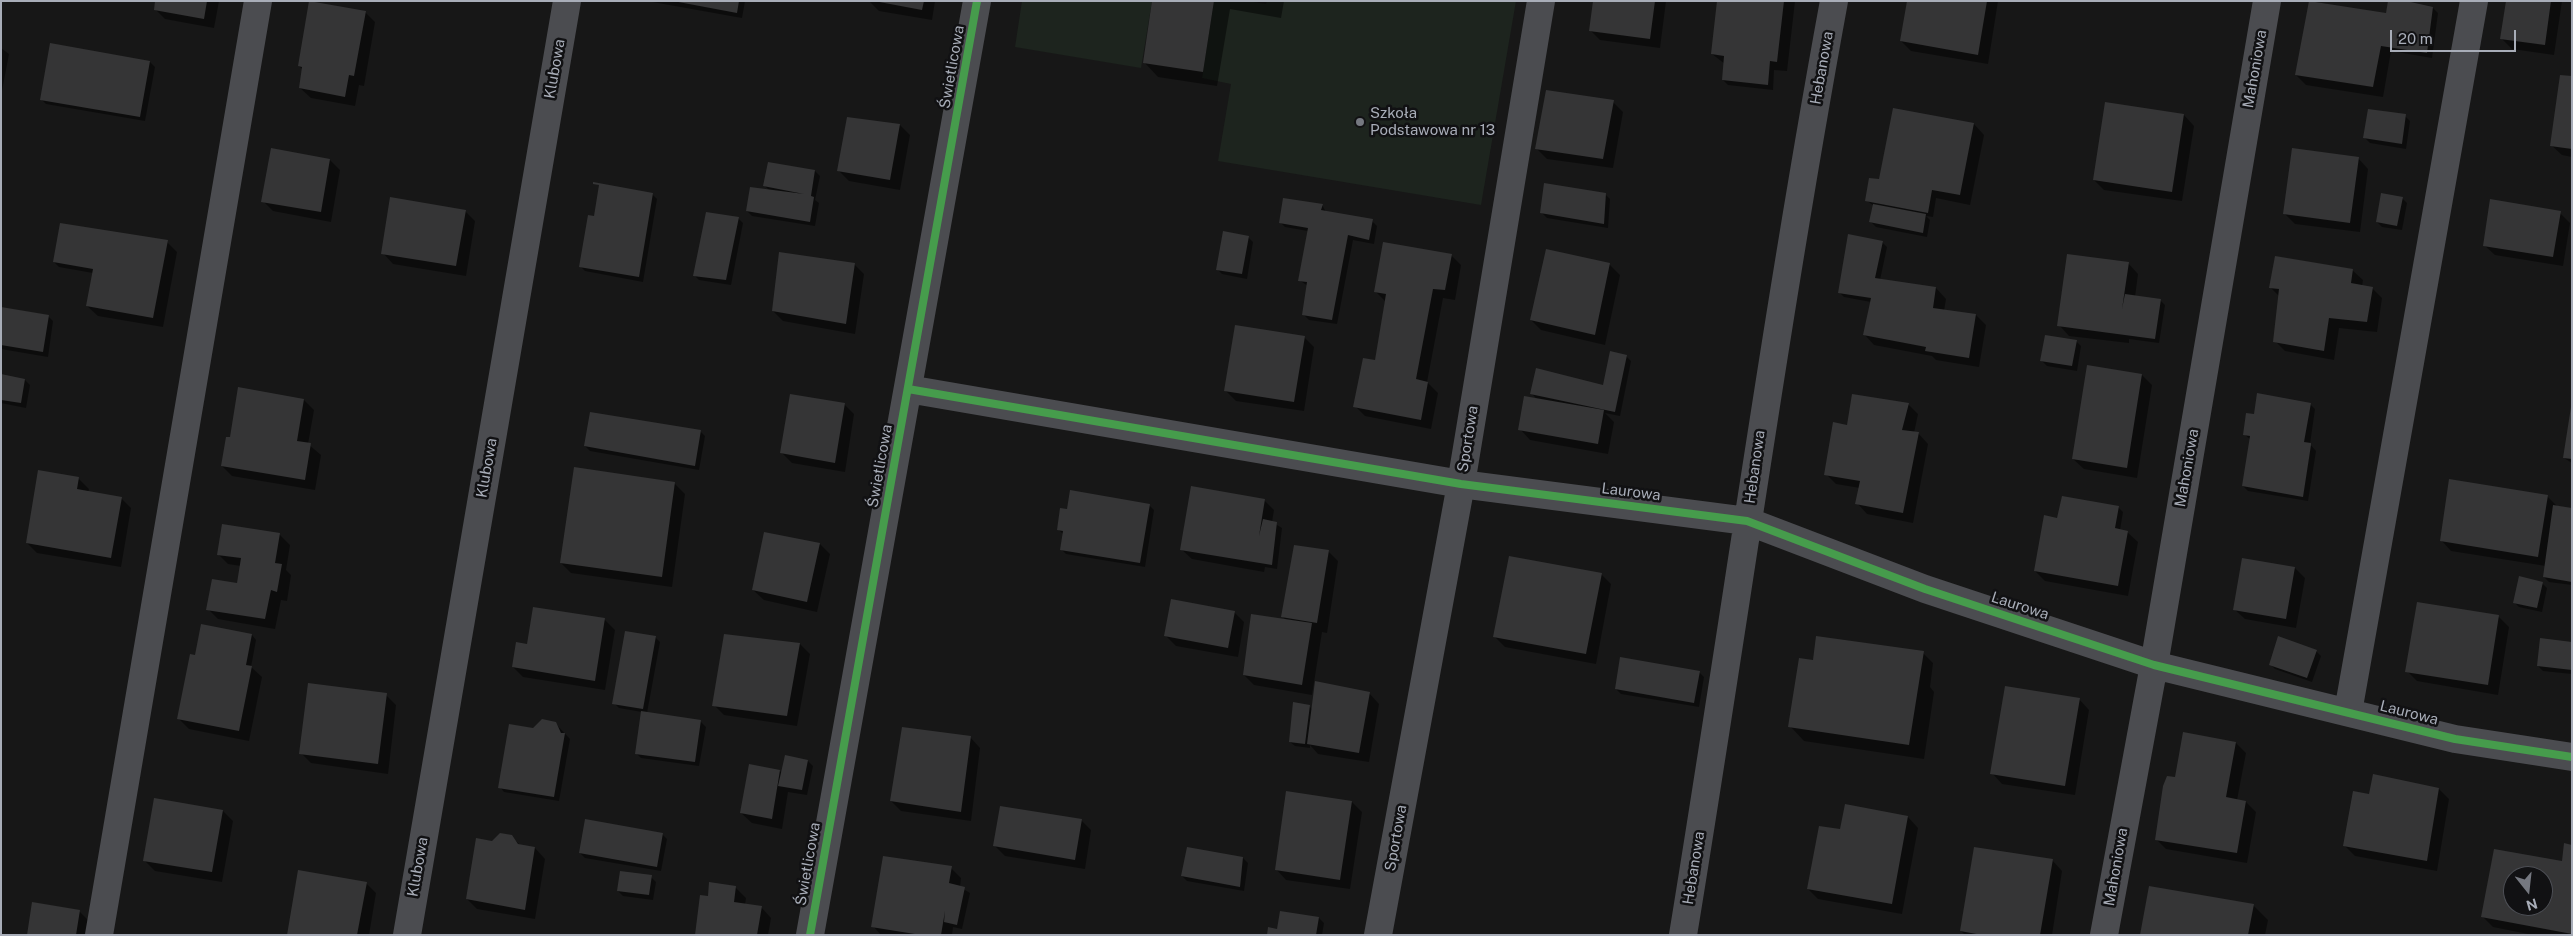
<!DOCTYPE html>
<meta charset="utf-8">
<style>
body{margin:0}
#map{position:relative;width:2573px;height:936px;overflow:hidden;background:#171717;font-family:"Public Sans",sans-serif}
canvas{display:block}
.frame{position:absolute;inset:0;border:2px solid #a8adb8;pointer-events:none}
.north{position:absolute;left:2503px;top:866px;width:50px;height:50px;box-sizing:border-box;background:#111113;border:1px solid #4d4f55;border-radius:50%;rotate:164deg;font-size:14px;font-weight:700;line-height:20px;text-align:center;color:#a8adb8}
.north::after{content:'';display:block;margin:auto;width:18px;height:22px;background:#757880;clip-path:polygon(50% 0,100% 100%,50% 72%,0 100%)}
.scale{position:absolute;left:2390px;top:30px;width:126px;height:22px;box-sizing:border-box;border:2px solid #a8adb8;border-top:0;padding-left:6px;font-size:15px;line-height:18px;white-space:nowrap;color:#a8adb8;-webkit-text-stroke:4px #111113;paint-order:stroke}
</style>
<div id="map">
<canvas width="2573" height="936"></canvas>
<div class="frame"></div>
<div class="north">N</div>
<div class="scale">20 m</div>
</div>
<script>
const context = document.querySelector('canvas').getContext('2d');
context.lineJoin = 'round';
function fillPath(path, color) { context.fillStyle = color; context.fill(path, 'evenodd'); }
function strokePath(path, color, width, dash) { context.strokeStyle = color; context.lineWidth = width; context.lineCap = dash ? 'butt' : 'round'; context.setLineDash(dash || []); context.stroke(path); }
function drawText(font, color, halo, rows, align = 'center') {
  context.font = font + ' "Public Sans",sans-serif'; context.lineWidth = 5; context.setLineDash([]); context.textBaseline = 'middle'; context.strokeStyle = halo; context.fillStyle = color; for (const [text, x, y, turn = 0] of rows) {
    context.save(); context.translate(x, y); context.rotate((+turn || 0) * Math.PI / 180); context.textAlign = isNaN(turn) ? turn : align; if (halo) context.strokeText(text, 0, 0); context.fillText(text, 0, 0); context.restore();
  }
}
fillPath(new Path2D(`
 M1022,1H1152L1141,68L1015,47Z
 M1214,1H1249L1266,4L1267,1H1516L1481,205L1218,161L1231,84L1202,78Z`), '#1d241e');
fillPath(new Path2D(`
 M157,1H219L214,28L165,19L155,9Z
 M647,1H745L742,18Z
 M869,1H935L932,20L879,11Z
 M1153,1H1284L1281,18L1230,9L1217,86L1158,77L1144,62Z
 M1594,1H1666L1660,48L1600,40L1590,30Z
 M1718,1H1795L1787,71L1774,70L1773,90L1728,85L1723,80L1725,64L1712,54Z
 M1908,1H1998L1988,64L1911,51L1901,41Z
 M2310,1L2385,14L2433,8L2438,13L2432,58L2391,51L2383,97L2306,85L2296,75Z
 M2507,1H2562L2554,55L2512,49L2502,39Z
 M365,12L375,22L364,86L359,85L355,106L311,98L300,88L303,70L299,66Z
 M1,48L9,54L1,96Z
 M150,62L155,67L145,121L46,104L41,99Z
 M2572,77V157L2562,155L2551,145Z
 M1613,102L1623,112L1613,168L1547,159L1537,149Z
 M2184,115L2194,126L2182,201L2104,190L2094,180Z
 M2405,116L2410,121L2406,149L2370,143L2365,138Z
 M1974,124L1984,135L1970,205L1936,198L1933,217L1926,216L1930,220L1927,237L1876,227L1871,222L1874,206L1866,200L1880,181Z
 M900,125L910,135L900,190L849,181L838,170Z
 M2358,158L2368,169L2360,232L2295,224L2285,214Z
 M330,160L340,170L331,222L273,211L263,201Z
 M815,171L820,176L815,200L819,203L815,226L752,216L747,211L770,191L765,186Z
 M652,194L657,199L643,282L585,271L580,266L595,218Z
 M1605,194L1610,199L1608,228L1547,218L1542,213Z
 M2402,198L2407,203L2402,230L2382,227L2377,222Z
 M1322,205L1326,212L1372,221L1377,226L1374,244L1353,240L1337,324L1309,320L1304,315L1308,286L1299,280L1308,231L1285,227L1280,222Z
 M465,211L475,221L466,276L393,264L383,253Z
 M2560,213L2570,223L2563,266L2495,255L2484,245Z
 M738,218L743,223L731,285L699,280L694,275Z
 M1248,237L1253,242L1247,279L1222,274L1217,269Z
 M167,242L177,252L163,327L98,316L87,306L93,273L59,267L54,262Z
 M1882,242L1887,247L1880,280L1936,288L1946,299L1944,311L1976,315L1986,325L1979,367L1936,360L1932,356L1874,345L1864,334L1871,302L1844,297L1839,292Z
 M1547,250L1610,265L1620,275L1605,345L1541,330L1531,320Z
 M1451,255L1461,265L1455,300L1443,298L1427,382L1438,393L1431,429L1365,416L1355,406L1376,362L1385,301L1375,291Z
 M2128,263L2138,274L2135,297L2160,300L2165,305L2159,343L2129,339V343L2069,336L2059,325Z
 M854,264L864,274L855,334L783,321L773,311Z
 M2352,270L2363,280L2362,286L2372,288L2382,298L2377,332L2339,328L2334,360L2285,351L2275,341L2279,296L2270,287Z
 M1,308L48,316L53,321L48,357L1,349Z
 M1304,337L1314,347L1304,411L1236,401L1226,391Z
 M2076,341L2081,346L2077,371L2047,366L2042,361Z
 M1626,356L1631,361L1620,416L1605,413L1614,422L1608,454L1530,440L1520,429L1537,399L1532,394L1604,387Z
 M2142,375L2152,385L2137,478L2084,469L2073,459Z
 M1,376L25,380L30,385L26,408L1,403Z
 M304,400L314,410L308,444L321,455L315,490L232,476L222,466L231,438Z
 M844,404L854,414L845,472L792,463L782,453Z
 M1908,404L1918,414L1914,433H1918L1928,444L1913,523L1867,514L1857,503L1860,488L1836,484L1826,474L1848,426Z
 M2310,404L2315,409L2310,444L2316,451L2308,501L2248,491L2243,486L2251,440L2244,434L2255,415Z
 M2572,408V463L2564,458Z
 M700,431L705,436L699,470L590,451L585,446Z
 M79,479L89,489L88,492L121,498L131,508L121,567L37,553L27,543Z
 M675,484L685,494L672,587L571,573L561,563Z
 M2547,496L2557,506L2572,509V585L2549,582L2544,577L2546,566L2451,551L2441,540Z
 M1264,500L1274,510L1272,522L1282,528L1277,569L1265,567L1264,572L1192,559L1181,549Z
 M1149,505L1154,510L1145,567L1066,554L1061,549L1064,535L1058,529Z
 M2118,507L2123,512L2120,530L2127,532L2138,542L2128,596L2045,581L2035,571L2058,519Z
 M280,535L290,545L286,570L291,575L287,601L281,600L275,629L218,619L208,609L238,585L241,566L228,564L218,554Z
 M820,544L830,554L817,612L764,600L753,590Z
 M1328,551L1338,561L1327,633L1322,632L1312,695L1254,685L1244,675L1287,621L1283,617Z
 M2295,568L2305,578L2296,628L2245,619L2234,609Z
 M1601,574L1611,584L1596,664L1505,647L1495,637Z
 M2542,583L2547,588L2542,612L2519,607L2514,602Z
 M1234,612L1244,622L1238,657L1176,646L1166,636Z
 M2499,617L2509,627L2498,695L2417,681L2407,671Z
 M605,620L615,630L605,690L523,677L513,667L528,645Z
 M252,635L256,640L251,667L262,677L249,741L189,729L179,719L199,657Z
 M655,637L660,642L647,713L701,722L706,727L699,766L641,758L636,753L642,712L619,708L614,703Z
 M800,644L810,654L797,726L724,715L714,705Z
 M2572,644V674L2543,671L2538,666Z
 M2316,651L2321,656L2312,682L2275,669L2270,664Z
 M1923,653L1933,663L1930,687L1934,692L1924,759L1804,741L1790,726L1817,662Z
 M1699,672L1704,677L1699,707L1621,694L1616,689Z
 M1369,693L1379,704L1369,762L1318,754L1310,745V748L1295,746L1290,742L1309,706L1313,710Z
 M386,695L396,705L388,774L311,763L301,753Z
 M2079,699L2089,710L2075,795L2002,784L1992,773Z
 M555,723L570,739L559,801L504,792L500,787L533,729Z
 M2184,733L2236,743L2246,753L2237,800L2246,802L2256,812L2247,863L2166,849L2156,839L2176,779Z
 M970,737L980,748L971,821L901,811L891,801Z
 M808,761L813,766L807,795L788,792L782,829L752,823L741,813L780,771L782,773Z
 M2439,789L2449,799L2437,871L2355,856L2345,846L2370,796Z
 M1352,802L1362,812L1350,889L1286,880L1276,869Z
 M1846,806L1908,817L1918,828L1902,914L1818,899L1808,889L1841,831Z
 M223,811L233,821L222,882L155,871L144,860Z
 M1081,820L1091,830L1085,869L1005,856L995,846Z
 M662,834L667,839L661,871L585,858L580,853Z
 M511,836L521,846L535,848L545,859L535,919L477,909L467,899Z
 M2572,846V935H2533L2493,927L2483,917L2495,850L2563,863ZM2513,876H2543V906H2513Z
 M1243,858L1248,863L1244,891L1187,881L1182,876Z
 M2052,860L2062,871L2052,935H1965L1961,931Z
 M951,868L961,878L960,887L970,893L962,929L953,927L952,935H881L873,926Z
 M651,877L656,882L653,900L623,896L618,891Z
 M366,883L376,893L369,935H288Z
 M736,888L746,898L745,905L761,907L771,918L768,935H696L709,897Z
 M2253,905L2268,920L2265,935H2142Z
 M80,912L90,922L88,935H28Z
 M1319,918L1324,923L1322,935H1268Z`), '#0007');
fillPath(new Path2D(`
 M155,1H207L204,19L154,10Z
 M309,1L366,11L354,76L349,75L345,97L299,88L302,67L298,66Z
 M673,1H739L737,13Z
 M874,1H924L922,10Z
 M1152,1H1214L1203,72L1143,63Z
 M1593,1H1655L1650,39L1589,31Z
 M1717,1H1784L1777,62L1770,61L1768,85L1722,80L1724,56L1711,54Z
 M1907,1H1987L1978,55L1900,41Z
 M2309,1L2386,13L2388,1H2406L2433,7L2427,53L2381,46L2373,87L2295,75Z
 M2506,1H2551L2545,45L2500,39Z
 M50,43L150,61L140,117L40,100Z
 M2560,75L2572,76V149L2550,146Z
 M1546,90L1614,100L1603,159L1535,149Z
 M2105,102L2184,114L2172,192L2093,180Z
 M1893,108L1974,123L1960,195L1932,190L1928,213L1865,201L1869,178L1879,179Z
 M2368,109L2406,114L2402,144L2363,138Z
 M847,117L900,124L890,180L837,171Z
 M271,148L330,159L321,212L261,202Z
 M2292,148L2359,157L2350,223L2283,214Z
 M768,162L815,170L811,196L814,197L810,222L746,211L750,187L804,194L763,186Z
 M593,182L653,193L639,277L579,267L588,215L594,216L599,185L593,184Z
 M1544,183L1606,193L1604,224L1540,213Z
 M2381,193L2403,197L2397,226L2376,222Z
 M390,197L466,210L456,266L381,254Z
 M1283,198L1323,204L1321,210L1373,219L1369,240L1348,235L1332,320L1302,315L1307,282L1298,281L1308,228L1279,223Z
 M2490,199L2561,211L2553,257L2483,246Z
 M1873,204L1926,214L1923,233L1869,222Z
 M706,212L739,217L726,280L693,276Z
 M60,223L168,240L153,318L86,306L93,269L53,262Z
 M1223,231L1249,236L1242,274L1216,270Z
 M1848,234L1883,241L1875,278L1936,287L1933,308L1976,314L1969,358L1925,351L1926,347L1863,335L1871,298L1838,293Z
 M1383,242L1452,254L1445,290L1433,289L1416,379L1428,382L1421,420L1353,407L1363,358L1375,360L1386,294L1374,292Z
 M1546,249L1610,263L1595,335L1530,320Z
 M779,252L855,263L846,324L772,311Z
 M2067,254L2129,262L2122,309L2125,294L2161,299L2155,339L2057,326Z
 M2275,256L2353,269L2351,283L2373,287L2367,322L2329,318L2324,351L2273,342L2279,289L2269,288Z
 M1,307L49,315L43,352L1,345Z
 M1235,325L1305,336L1294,402L1224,391Z
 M2045,335L2077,340L2072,366L2040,361Z
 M1610,351L1627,355L1615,412L1530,394L1536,368L1603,385Z
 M2087,365L2142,374L2127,468L2072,459Z
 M1,374L25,379L21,403L1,400Z
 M238,387L304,399L297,441L311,443L305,480L221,466L226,437H230Z
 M2257,393L2311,403L2304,442L2311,443V445L2303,497L2242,486L2250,436L2243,435L2246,413L2254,414Z
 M790,394L845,403L835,463L780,453Z
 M1852,394L1909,403L1902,430L1919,432L1903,513L1855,504L1860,481L1824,475L1833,422L1847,425Z
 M1524,396L1604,410L1598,444L1518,430Z
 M2571,407H2572V459L2563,458Z
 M590,412L701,430L695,466L584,446Z
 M574,467L675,482L662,577L560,563Z
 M38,470L79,477L77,489L122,497L111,558L26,543Z
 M2449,479L2548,495L2538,557L2440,541Z
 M1191,486L1265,499L1259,536L1263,519L1277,522L1272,565L1180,550Z
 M1070,490L1150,504L1140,563L1060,550L1063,531L1057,530L1060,508L1067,509Z
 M2062,496L2119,506L2115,528L2128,531L2118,586L2034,571L2044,515L2057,518Z
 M2553,505L2572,508V582L2543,577Z
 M222,524L280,533L275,563L282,564L277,592L271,590L265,619L206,610L212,579L237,583L241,558L217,555Z
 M764,532L820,543L807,602L752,590Z
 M1294,545L1329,550L1317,623L1281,617Z
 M1509,556L1602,573L1586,654L1493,637Z
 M2242,558L2295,567L2286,619L2233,610Z
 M2519,576L2543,582L2537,608L2513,603Z
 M1171,599L1235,611L1228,648L1164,636Z
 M2417,602L2499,615L2488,685L2405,672Z
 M533,607L605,618L595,681L512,667L516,642L527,644Z
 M1251,614L1312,623L1302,685L1243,675Z
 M201,624L252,634L246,665L252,666L239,731L177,719L190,654L195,655Z
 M625,631L656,636L643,709L612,704Z
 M724,634L800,643L787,716L712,706Z
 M1816,636L1924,651L1909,745L1788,727L1799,658L1813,660Z
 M2278,636L2317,650L2307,678L2269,665Z
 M2540,638L2572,642V670L2537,666Z
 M1620,657L1700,671L1694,703L1615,689Z
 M1315,681L1370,692L1359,753L1307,744Z
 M308,683L387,693L378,764L299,754Z
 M2005,686L2080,698L2065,786L1990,774Z
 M1293,702L1310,705L1305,744L1289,742Z
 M641,711L701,720L695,762L635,754Z
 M542,719L556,722L561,733H565L554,797L498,788L509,724L533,728Z
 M902,727L971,736L961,812L890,801Z
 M2183,732L2236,742L2226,797L2246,801L2237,853L2155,840L2163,786L2167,776L2175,777Z
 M785,755L808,760L802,790L778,786Z
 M749,764L780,770L772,819L740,813Z
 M2373,774L2439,788L2427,861L2343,846L2353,791L2369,794Z
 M1286,791L1352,801L1340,880L1275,870Z
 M154,798L223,810L212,872L143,861Z
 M1845,804L1908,816L1892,904L1807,889L1819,826L1840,829Z
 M1000,806L1082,819L1075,860L993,846Z
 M585,819L663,833L657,867L579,853Z
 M500,833L512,835L518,844L535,847L525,910L466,899L476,838L492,841Z
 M2564,843L2572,845V934L2481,917L2494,849L2562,861ZM2513,876H2543V906H2513Z
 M1187,847L1243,857L1240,887L1181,876Z
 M1974,847L2053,859L2040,935H1982L1960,931Z
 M883,856L952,866L949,883L965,887L957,925L944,922L945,911L941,935H921L871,927Z
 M298,870L367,882L357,935H287Z
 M620,871L652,875L649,895L617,891Z
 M709,882L736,886L734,902L762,906L757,935H695L700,895L708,896Z
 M2149,886L2254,904L2248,935H2140Z
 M32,902L80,910L76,935H27Z
 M1280,911L1319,917L1316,935H1267L1268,927L1277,929Z`), '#353536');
strokePath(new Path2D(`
 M908,389L1461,484L1747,521L1925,589L2154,665L2455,739L2572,757
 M2348,712L2474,1
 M99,935L258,1
 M407,935L567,1
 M810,935L977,1
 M1378,935L1461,484L1541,1
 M1683,935C1734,624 1777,311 1834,1
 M2104,935L2154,665L2267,1`), '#4b4c50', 28);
strokePath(new Path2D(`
 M908,389L1461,484L1747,521L1925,589L2154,665L2455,739L2572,757
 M810,935L977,1`), '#469c4c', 8);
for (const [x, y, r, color] of [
 [1360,122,5,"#757880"]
]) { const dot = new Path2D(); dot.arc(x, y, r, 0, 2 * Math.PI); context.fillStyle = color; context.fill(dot); strokePath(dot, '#111113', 2); }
drawText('15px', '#a8adb8', '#111113', [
 ["Świetlicowa",952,67,-80],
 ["Hebanowa",1822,68,-80],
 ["Klubowa",555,69,-80],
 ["Mahoniowa",2255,69,-80],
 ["Sportowa",1468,439,-81],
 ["Świetlicowa",880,466,-80],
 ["Hebanowa",1755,467,-82],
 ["Klubowa",487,468,-80],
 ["Mahoniowa",2187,468,-80],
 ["Laurowa",1631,492,7],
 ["Laurowa",2020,606,18],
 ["Laurowa",2409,713,14],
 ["Sportowa",1396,838,-80],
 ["Świetlicowa",808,864,-80],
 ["Klubowa",418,867,-80],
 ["Mahoniowa",2116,867,-80],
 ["Hebanowa",1694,868,-81]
]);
drawText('15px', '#a8adb8', '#111113', [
 ["Szkoła",1370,113],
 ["Podstawowa nr 13",1370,130]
], 'left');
</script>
